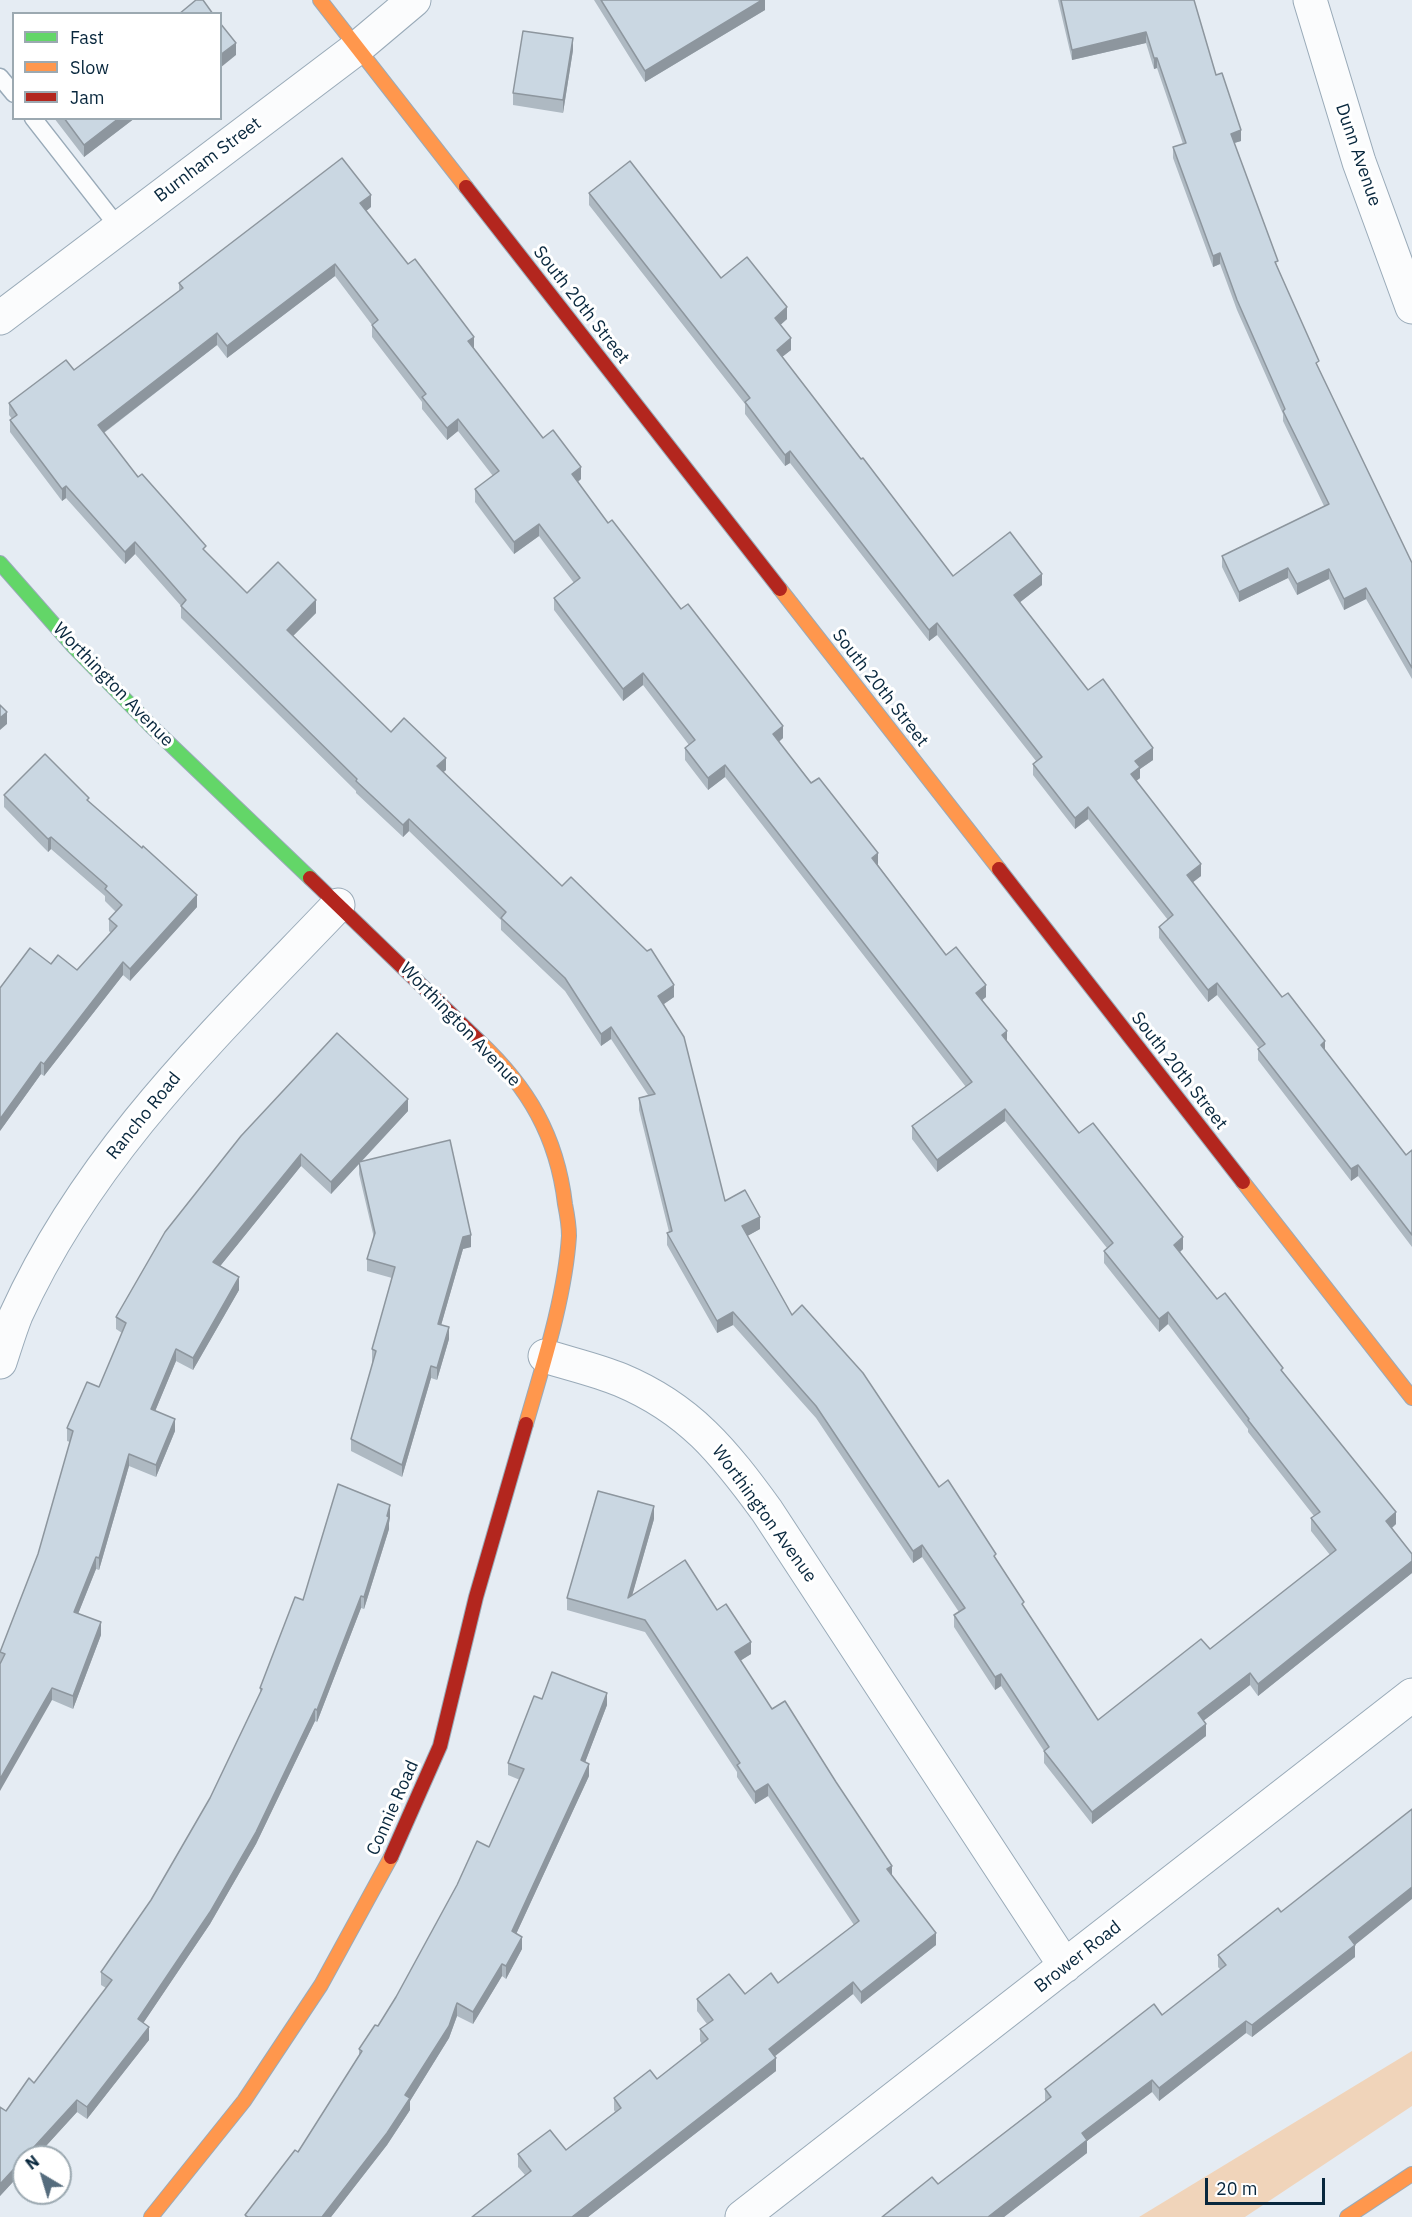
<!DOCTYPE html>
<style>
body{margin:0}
#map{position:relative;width:1412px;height:2217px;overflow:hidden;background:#e5ecf3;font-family:"IBM Plex Sans",sans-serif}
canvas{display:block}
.legend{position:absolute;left:12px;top:12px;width:210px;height:108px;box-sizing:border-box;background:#fff;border:2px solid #9ca9b1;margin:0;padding:8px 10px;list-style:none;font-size:18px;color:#08273d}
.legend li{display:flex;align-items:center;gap:12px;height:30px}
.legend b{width:30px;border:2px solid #9ca9b1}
.north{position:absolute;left:12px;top:2145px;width:60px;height:60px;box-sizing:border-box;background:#fff;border:2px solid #9ca9b1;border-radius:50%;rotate:322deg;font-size:16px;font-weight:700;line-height:24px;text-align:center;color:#08273d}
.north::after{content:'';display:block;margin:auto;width:21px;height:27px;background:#556c7d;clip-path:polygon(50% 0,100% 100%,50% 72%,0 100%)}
.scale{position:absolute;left:1205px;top:2178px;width:120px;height:27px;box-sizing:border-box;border:3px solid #08273d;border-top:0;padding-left:8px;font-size:18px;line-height:21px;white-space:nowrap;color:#08273d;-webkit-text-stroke:4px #fff;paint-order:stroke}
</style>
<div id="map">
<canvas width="1412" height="2217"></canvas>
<ul class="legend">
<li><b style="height:8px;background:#63d668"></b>Fast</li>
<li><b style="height:8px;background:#ff974d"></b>Slow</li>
<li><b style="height:8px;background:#b3261e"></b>Jam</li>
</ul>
<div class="north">N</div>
<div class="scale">20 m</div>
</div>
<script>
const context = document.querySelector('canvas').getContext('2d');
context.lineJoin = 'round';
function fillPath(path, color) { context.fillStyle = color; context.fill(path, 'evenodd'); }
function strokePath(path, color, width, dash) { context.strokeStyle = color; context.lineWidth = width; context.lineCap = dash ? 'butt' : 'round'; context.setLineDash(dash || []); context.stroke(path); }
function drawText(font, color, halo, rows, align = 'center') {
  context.font = font + ' "IBM Plex Sans",sans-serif'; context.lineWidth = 6; context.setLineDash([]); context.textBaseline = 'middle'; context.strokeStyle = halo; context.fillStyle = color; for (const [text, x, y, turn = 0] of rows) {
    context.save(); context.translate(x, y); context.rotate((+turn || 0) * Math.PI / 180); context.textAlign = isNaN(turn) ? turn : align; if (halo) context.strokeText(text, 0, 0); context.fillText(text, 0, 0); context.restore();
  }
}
fillPath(new Path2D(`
 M1412,2051V2106L1245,2217H1139Z`), '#f0d4ba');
const lane = new Path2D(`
 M0,77L14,94
 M33,118L119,228`);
const street = new Path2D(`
 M1310,0L1359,162L1412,307
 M0,318L357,48L414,0
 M545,1356C570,1364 597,1370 621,1380C690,1409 724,1452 767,1511L1065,1966
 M0,1362C5,1347 10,1330 16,1315C91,1150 216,1033 338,905
 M742,2217L1412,1695`);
const fast = new Path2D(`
 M0,563L73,646L151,726L310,878`);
const slow = new Path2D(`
 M320,0L466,187
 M780,589L999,869
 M479,1041C528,1087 557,1136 565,1204C567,1214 569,1225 569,1236C565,1297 543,1365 526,1424
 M1243,1182L1412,1398
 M151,2217L244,2101L321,1985L391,1857
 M1347,2217L1412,2174`);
const jam = new Path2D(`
 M466,187L780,589
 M999,869L1243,1182
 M310,878L479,1041
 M391,1857L440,1746L476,1597L526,1424`);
strokePath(lane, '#99aab8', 19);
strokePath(street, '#99aab8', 35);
strokePath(fast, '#99aab8', 16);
strokePath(slow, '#99aab8', 16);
strokePath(jam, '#99aab8', 16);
strokePath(lane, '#fbfcfd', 16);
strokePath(street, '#fbfcfd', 33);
strokePath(fast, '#63d668', 14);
strokePath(slow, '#ff974d', 14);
strokePath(jam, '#b3261e', 14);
fillPath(new Path2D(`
 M594,0H765V10L645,82Z
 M1058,0H1194L1216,75L1241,141L1234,143L1278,268L1319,369L1412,563V679L1366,599L1344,610L1329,579L1297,595L1288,578L1239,602L1222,567V556L1324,506L1283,421V414L1237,310L1220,264L1213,267L1173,158V147L1183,144L1157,68L1154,69L1146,43L1072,60Z
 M573,50L563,113L513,105V93Z
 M54,118H135L84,157Z
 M589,193L721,278L787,319L780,325L791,350L782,357L953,576L1042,585L1020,602L1088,690L1153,760L1140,769V778L1136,781L1201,876L1192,882L1282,997L1325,1051L1406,1155L1412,1150V1247L1358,1176L1351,1181L1258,1060V1049L1259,1048L1217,995L1208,1002L1159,938V927L1168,920L1088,819L1075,829L1033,775V764L1036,761L937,635L929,641L790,463L785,466L745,414V404L589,205Z
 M371,207L366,211L543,438L581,479L578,482L608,523L681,609L783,738L779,742L878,865L946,955L986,997L982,1000L1007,1041L1079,1133L1183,1249L1180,1252L1217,1299L1283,1372L1396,1524L1392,1528L1412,1554V1573L1258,1696L1250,1685L1203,1721L1206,1736L1092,1824L1044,1763V1751L1001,1686L995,1690L954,1627V1615L959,1612L922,1557L913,1563L816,1418L733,1325L717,1333L667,1245V1233L669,1232L639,1110V1098L648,1095L611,1039L601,1046L565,991L501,930V920L409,831L403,837L356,793V791L181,618V606L135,554L125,564L66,498L62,501L10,432V420L12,419L9,415V403L74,370L179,291V283ZM335,276L372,325V337L422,402V409L447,440L458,431L493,476L475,489V502L514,554L539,536L574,583L554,598V610L623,701L643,685L689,745L685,748V760L708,790L725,777L966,1087L912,1126V1139L937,1172L1005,1121L1107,1248L1104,1251V1263L1159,1332L1168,1324L1248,1429V1432L1314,1516L1311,1518V1531L1330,1555L1210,1649L1098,1720L1024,1608L996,1559L939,1487L792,1315L747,1236L760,1229L725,1201L664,1004L674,997L443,772L446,770L391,732L293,636L316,613L247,593L206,552L138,477L104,433L217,345L227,358Z
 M4,795L89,802L197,907L130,981L123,975L44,1076L41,1074L0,1131L51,964L77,970L111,933L109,931V919L116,912L105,901V896L51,849L48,852L4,807Z
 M408,1111L362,1161L471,1247L463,1249L441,1325L449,1339L437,1380L431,1378L402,1477L351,1451V1439L373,1362H372V1349L392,1278L367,1271V1259L374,1238L359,1174V1164L331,1194L301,1166L220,1266L239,1290L193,1370L176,1361L155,1411L175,1431L156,1477L129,1466L99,1570L96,1569L78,1614L101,1635L73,1709L52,1700L0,1663V1652L38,1554L70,1442L67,1441V1428L99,1387L122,1333L116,1329V1317L241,1136Z
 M390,1517L389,1523V1529L364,1609L361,1608L317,1722L315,1721L256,1844L210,1924L143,2023L149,2040L87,2119L77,2112L0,2196V2107L6,2111L34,2083L106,1988L101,1985V1972L151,1900L210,1798L260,1693V1688L303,1600Z
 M654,1519L632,1595L717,1610L751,1654L740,1661L772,1709L892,1876L936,1945L861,2004L853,1994L774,2056L776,2071L588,2217H472L525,2175L518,2167V2154L566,2150L615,2112L614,2110V2098L657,2079L702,2044L700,2041V2029L707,2024L697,2011V1999L745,1994L778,1983L854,1925L768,1796L755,1804L737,1777V1772L645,1632L567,1610V1598Z
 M542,1699L607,1705L585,1762L589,1776L516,1934L522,1949L506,1979L502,1976L473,2024L457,2016L449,2038L410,2101V2110L387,2145L331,2217H245V2215L298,2152L359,2056V2049L378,2026L489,1847L520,1780L508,1775V1763Z
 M1281,1912L1355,1945V1957L1252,2037L1246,2033L1159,2101L1152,2092L1087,2141V2153L1004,2217H882L938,2184L1045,2101V2089L1162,2015L1221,1970L1218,1967V1955Z`), '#aeb9c2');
fillPath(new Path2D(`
 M762,0H765V10L645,82V71Z
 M1146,32V43L1072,60V50Z
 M573,38V50L563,113V100Z
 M236,43V55L220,68V55Z
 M1154,58H1157V68L1154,69Z
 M119,118H135L84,157V145Z
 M1241,130V141L1231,144V134Z
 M371,195V207L360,216V203Z
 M1220,253V264L1213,267V256Z
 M335,264V276L227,358V346Z
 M787,307V319L775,330V318Z
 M217,333V345L98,437V425Z
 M474,337V349L468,341Z
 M791,338V350L777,361V350Z
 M458,419V431L447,440V428Z
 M790,451V463L785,466V455Z
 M581,467V479L572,486V474Z
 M66,486V498L62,501V489Z
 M539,524V536L514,554V542Z
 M135,542V554L125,564V552Z
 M1288,568V578L1239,602V592Z
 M1329,569V579L1297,595V584Z
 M1042,574V585L1014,607V595Z
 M1366,588V599L1344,610V599Z
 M316,600V613L287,642V630Z
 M937,623V635L929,641V630Z
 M643,673V685L623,701V689Z
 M7,712V724L0,730V718Z
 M783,726V738L773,746V734Z
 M1153,748V760L1140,769V778L1131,785V774L1135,761Z
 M446,758V770L437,778V766Z
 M725,765V777L708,790V778Z
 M1088,807V819L1075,829V818Z
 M409,819V831L403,837V825Z
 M51,837V849L48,852V839Z
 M878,853V865L872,870V858Z
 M1201,864V876L1187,887V875Z
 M197,895V907L130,981V969Z
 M123,962V975L44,1076V1064Z
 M1217,983V995L1208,1002V990Z
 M674,985V997L658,1008V996Z
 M986,985V997L976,1005V993Z
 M611,1027V1039L601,1046V1034Z
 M1007,1031V1044L1002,1035Z
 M1325,1041V1053L1321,1045Z
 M41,1062V1074L0,1131V1119Z
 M408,1099V1111L331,1194V1182Z
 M1005,1109V1121L937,1172V1160Z
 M301,1154V1166L213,1275V1262Z
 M1358,1165V1176L1351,1181V1169Z
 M760,1217V1229L742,1239V1226Z
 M471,1235V1247L463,1249L438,1336V1324L463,1237Z
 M1183,1237V1249L1174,1257V1245Z
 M239,1277V1290L193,1370V1358Z
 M733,1312V1325L717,1333V1321Z
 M1168,1312V1324L1159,1332V1319Z
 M449,1327V1339L437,1380V1368Z
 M176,1349V1361L151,1421V1409Z
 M431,1366V1378L402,1477V1465Z
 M175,1419V1431L156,1477V1465Z
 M129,1454V1466L99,1570V1558Z
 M390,1505V1517L389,1523V1529L364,1609V1597Z
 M654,1506V1519L628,1610V1598Z
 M1396,1512V1524L1386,1533V1521Z
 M922,1545V1557L913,1563V1551Z
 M96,1557V1569L74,1624V1612Z
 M1412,1561V1573L1258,1696V1684Z
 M361,1596V1608L317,1722V1710Z
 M101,1622V1635L73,1709V1696Z
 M751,1642V1654L735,1664V1652Z
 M1250,1673V1685L1198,1725V1713Z
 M1001,1674V1686L995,1690V1677Z
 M52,1688V1700L0,1791V1779Z
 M607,1693V1705L581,1773V1760Z
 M315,1709V1721L256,1844L210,1924L138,2031V2019Z
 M1206,1724V1736L1092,1824V1812Z
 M589,1764V1776L512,1943V1931Z
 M768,1784V1796L755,1804V1792Z
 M892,1866V1878L887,1869Z
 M1412,1887V1899L1355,1945V1957L1252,2037V2025L1349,1937Z
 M936,1933V1945L861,2004V1992Z
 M522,1937V1949L506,1979V1966Z
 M502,1964V1976L473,2024V2012Z
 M853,1982V1994L769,2061V2049Z
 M457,2003V2016L449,2038L410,2101V2110L387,2145L331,2217H322Z
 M1246,2021V2033L1159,2101V2088Z
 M149,2027V2040L87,2119V2107Z
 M776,2058V2071L588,2217H572Z
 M1152,2080V2092L1087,2141V2153L1004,2217H988L1082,2133Z
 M77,2100V2112L36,2157H25Z
 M24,2158V2170L0,2196V2184Z`), '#8d969e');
const building = new Path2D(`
 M196,0H203L213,14H179Z
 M601,0H762L645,71Z
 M1061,0H1194L1216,75L1222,73L1241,130L1231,134L1278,261L1275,262L1319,361L1316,363L1412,563V668L1366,588L1344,599L1329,569L1297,584L1288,568L1239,592L1222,556L1329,504L1283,411L1285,409L1237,300L1220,253L1213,256L1173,147L1186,143L1157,58H1154L1146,32L1072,50Z
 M220,23L236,43L220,55Z
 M523,31L573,38L563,100L513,93Z
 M64,118H119L84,145Z
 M342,158L371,195L360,203L408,264L415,259L474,337L468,341L543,438L553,430L581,467L572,474L608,523L612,520L681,609L688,604L783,726L773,734L811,783L819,778L878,853L872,858L946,955L956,947L986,985L976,993L1007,1031L1002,1035L1079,1133L1093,1123L1183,1237L1174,1245L1217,1299L1225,1293L1283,1368L1281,1370L1396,1512L1386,1521L1412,1554V1561L1258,1684L1250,1673L1198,1713L1206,1724L1092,1812L1044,1751L1049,1747L1001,1674L995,1677L954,1615L965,1608L922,1545L913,1551L816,1406L733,1312L717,1321L667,1233L672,1231L639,1098L655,1094L611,1027L601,1034L565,978L501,918L506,912L409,819L403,825L356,781L357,779L181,606L186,600L135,542L125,552L66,486L62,489L10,420L17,415L9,403L66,360L74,370L183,288L179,283ZM335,264L378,320L372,325L426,394L422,397L447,428L458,419L499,471L475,489L514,542L539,524L580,578L554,598L623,689L643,673L695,740L685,748L708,778L725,765L972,1082L912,1126L937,1160L1005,1109L1113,1243L1104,1251L1159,1319L1168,1312L1249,1419L1248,1420L1320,1512L1311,1518L1336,1550L1210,1649L1201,1639L1098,1720L1022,1604L1024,1602L994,1556L996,1554L948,1480L939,1487L863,1373L802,1305L792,1315L742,1226L760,1217L745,1190L725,1201L684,1037L658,996L674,985L651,949L647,951L571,877L562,886L437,766L446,758L404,718L391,732L287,630L316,600L278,562L247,593L203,549L206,546L142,474L138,477L98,425L217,333L227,346Z
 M630,161L721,278L747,257L787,307L775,318L791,338L777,350L861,459L863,458L953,576L1010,532L1042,574L1014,595L1088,690L1103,679L1153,748L1135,761L1140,767L1131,774L1201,864L1187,875L1282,997L1288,993L1325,1041L1321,1045L1406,1155L1412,1150V1235L1358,1165L1351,1169L1258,1049L1265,1044L1217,983L1208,990L1159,927L1173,915L1088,807L1075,818L1033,764L1042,757L937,623L929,630L790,451L785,455L745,402L750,398L589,193Z
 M0,705L7,712L0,718Z
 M45,754L89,798L87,800L142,848L143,846L197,895L130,969L123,962L44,1064L41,1062L0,1119V988L30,948L51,964L58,955L77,970L117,926L109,919L122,905L105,889L107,886L51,837L48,839L4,795Z
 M337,1033L408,1099L331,1182L301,1154L213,1262L239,1277L193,1358L176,1349L151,1409L175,1419L156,1465L129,1454L99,1558L96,1557L74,1612L101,1622L73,1696L52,1688L0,1779V1664L5,1654L0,1652L38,1554L73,1431L67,1428L87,1382L99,1387L126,1323L116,1317L165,1232L241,1136Z
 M450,1140L471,1235L463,1237L438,1324L449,1327L437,1368L431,1366L402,1465L351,1439L376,1351L372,1349L395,1267L367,1259L375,1233L359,1162Z
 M338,1484L390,1505L387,1516L389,1517L364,1597L361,1596L317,1710L315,1709L256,1832L210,1912L138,2019L149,2027L87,2107L77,2100L0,2184V2107L6,2111L29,2078L34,2083L112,1980L101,1972L151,1900L210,1798L262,1689L260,1688L295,1597L303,1600Z
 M598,1491L654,1506L628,1598L685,1560L717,1610L726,1604L751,1642L735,1652L772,1709L785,1701L836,1782L892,1866L887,1869L936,1933L861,1992L853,1982L769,2049L776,2058L572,2217H472L531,2171L518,2154L550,2130L566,2150L621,2108L614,2098L650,2070L657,2079L708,2039L700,2029L713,2020L697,1999L729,1974L745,1994L771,1973L778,1983L859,1921L768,1784L755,1792L737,1765L740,1763L645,1620L567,1598Z
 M552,1672L607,1693L581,1760L589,1764L512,1931L522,1937L506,1966L502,1964L473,2012L457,2003L449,2026L405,2095L410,2098L387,2133L322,2217H248L245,2215L295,2150L298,2152L362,2051L359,2049L375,2025L378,2026L396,1997L457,1885L477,1841L489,1847L524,1769L508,1763L534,1696L542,1699Z
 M1412,1809V1887L1349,1937L1355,1945L1252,2025L1246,2021L1159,2088L1152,2080L1082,2133L1087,2140L988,2217H882L932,2177L938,2184L1051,2097L1045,2089L1154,2004L1162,2015L1226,1965L1218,1955L1278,1908L1281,1912Z`);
fillPath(building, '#cad7e2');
strokePath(building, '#8d969e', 1.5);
drawText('18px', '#08273d', '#fff', [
 ["Dunn Avenue",1358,155,71],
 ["Burnham Street",208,160,-37],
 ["South 20th Street",581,305,52],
 ["Worthington Avenue",113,685,46],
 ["South 20th Street",880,688,52],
 ["Worthington Avenue",460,1025,46],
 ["South 20th Street",1179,1071,52],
 ["Rancho Road",144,1116,-51],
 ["Worthington Avenue",764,1514,54],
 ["Connie Road",393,1808,-66],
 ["Brower Road",1078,1957,-38]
]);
</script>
